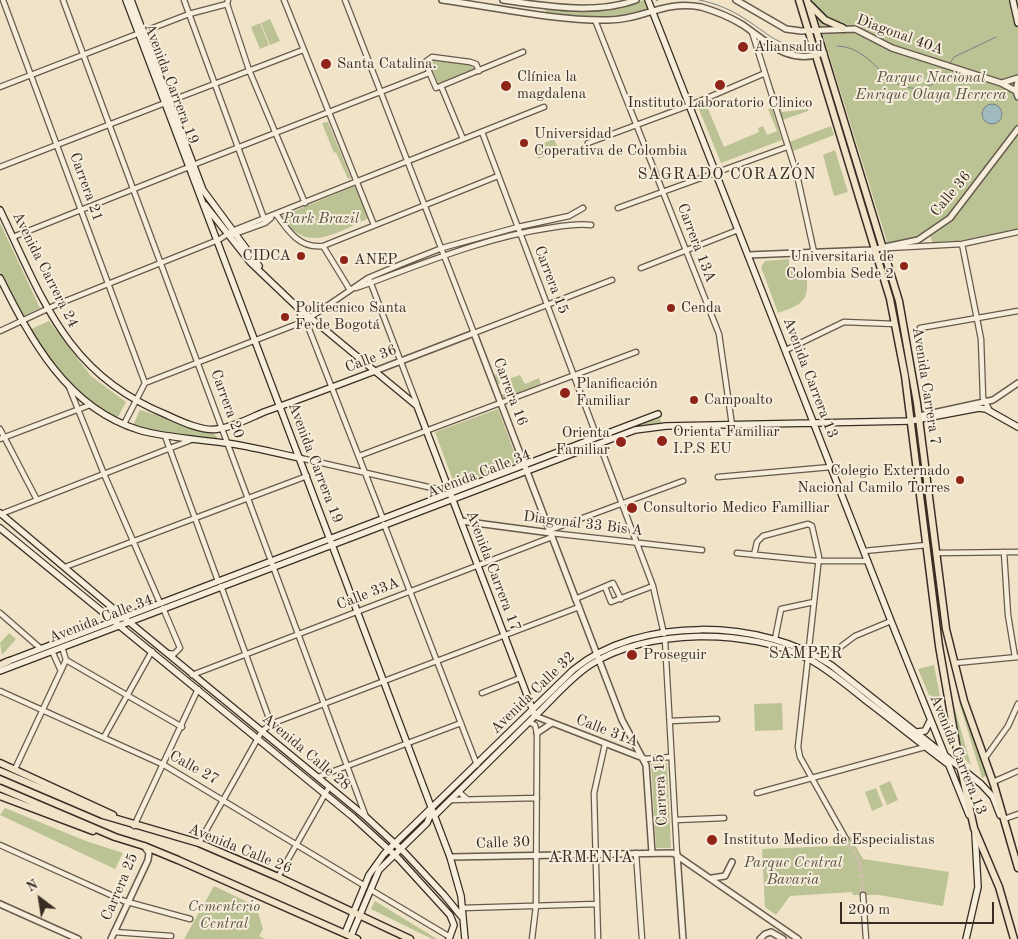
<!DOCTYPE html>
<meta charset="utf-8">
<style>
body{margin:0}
#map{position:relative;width:1018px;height:939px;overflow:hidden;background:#f1e3c8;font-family:"Old Standard TT",serif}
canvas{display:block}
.north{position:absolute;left:15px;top:874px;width:50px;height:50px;-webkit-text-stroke:4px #f6eddb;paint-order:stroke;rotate:329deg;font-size:14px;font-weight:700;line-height:20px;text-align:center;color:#382d24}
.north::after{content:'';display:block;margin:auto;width:18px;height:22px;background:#382d24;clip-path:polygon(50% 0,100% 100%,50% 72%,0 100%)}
.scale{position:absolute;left:840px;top:902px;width:154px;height:22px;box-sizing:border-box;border:2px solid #382d24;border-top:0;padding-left:6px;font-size:15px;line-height:18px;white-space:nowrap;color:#382d24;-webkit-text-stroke:4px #f6eddb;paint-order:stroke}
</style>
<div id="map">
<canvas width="1018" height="939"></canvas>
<div class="north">N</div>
<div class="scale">200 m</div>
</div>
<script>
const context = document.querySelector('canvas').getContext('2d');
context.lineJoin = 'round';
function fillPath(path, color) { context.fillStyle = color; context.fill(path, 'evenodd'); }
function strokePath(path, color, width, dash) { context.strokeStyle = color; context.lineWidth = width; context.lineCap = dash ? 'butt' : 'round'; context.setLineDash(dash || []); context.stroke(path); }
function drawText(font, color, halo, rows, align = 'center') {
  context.font = font + ' "Old Standard TT",serif'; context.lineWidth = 4; context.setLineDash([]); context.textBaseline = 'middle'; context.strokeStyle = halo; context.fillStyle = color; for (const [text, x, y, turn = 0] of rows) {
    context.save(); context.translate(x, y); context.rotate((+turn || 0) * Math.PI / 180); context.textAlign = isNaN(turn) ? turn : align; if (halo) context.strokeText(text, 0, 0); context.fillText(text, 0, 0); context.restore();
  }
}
fillPath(new Path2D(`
 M644,0L648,9C613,20 581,17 546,12L544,8L621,7Z
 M812,0H1018V229L934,246L928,231L911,239L888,245Z
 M270,19L280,41L270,45L261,23Z
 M260,23L269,45L260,49L251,27Z
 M759,54L762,56L782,112L808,109V111L782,120Z
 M433,60L471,65L476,70L438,83L429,66L430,61Z
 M706,104L724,147L759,132L758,128L763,126L767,135L777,131L768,109L772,108L782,140L721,163L698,107Z
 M328,122L351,178L348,179L336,152L334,153L322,123Z
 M831,126L834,135L793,151L789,142Z
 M554,139L559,150L538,159L534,147Z
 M835,150L848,192L834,196L823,155Z
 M355,186L369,218C338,232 305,256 282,216Z
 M0,223L40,308L22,317L0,272Z
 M789,259V271H802C807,276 807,279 807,285C808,304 794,307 778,313L761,267L765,261Z
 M49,321L91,376L126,402L117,419L91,403L63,379L29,330Z
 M497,374L500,383L497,385L501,395L510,392L506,380L520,375L525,384L539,378L541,384L500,400L491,377Z
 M498,409L518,462L455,486L435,432Z
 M140,410L212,432L219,439L164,434L133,425Z
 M659,416L662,424L631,428L532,466L531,464Z
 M9,633L16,639L2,655L0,643Z
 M934,665L949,743L918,669Z
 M956,684L988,775L982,778L960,705Z
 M952,699L971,765L961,756Z
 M782,703L783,730L755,731L754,704Z
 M667,763L671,848H656L651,764Z
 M890,781L898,800L887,805L879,786Z
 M876,788L883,806L872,811L865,792Z
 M5,808L86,841L123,853L115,869L0,815Z
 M850,836L863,859L949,872L943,906L879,895H853L852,892L790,896L776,915L765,907L762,849L833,846Z
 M214,886L256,906L263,929L259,936L265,939H184Z
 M375,901L437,939H432L371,909Z`), '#bbc395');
const water = new Path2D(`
 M982 114a10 10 0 1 1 20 0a10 10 0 1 1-20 0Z`);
fillPath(water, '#9fbbc0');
strokePath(water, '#768282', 1);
strokePath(new Path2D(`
 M699,0C715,3 732,10 745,19C768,33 775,45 803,47
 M656,1L658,0
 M837,46C878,47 885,100 928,86C936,83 943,80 946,72
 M950,63L954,57L996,37`), '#768282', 1);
strokePath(new Path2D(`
 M846,839L860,864L863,895`), '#ccbfa7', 4.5, [4.5, 2]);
const minor = new Path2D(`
 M3,0L145,383
 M63,0L366,817
 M184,0L265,221
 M228,0L227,4L249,70L305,203
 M284,0L374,225
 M345,0L474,333L612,280
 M595,20L719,334L732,425
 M752,32L797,175L814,252
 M479,71L476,64L470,62L432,57L425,62L436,88L523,52
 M441,86L463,139
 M0,87L189,14L227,4
 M170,101L303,50
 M482,132L597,437
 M588,143L693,104L763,74
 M193,165L429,73
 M0,167L165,103
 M618,208L787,147
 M276,214C288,231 300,249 323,246L498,176
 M232,235L265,223L271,218
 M13,237L189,167
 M217,241L232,231L544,107
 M962,244L981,339L983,398L989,409
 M323,246L350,290
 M888,248L962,244L1018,232
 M641,268L738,230
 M370,281L417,404
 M356,288C420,265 482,238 549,228C562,226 577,223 591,225
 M296,307L309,329L383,519
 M920,328L1018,311
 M0,331L58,304L218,240
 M786,350L844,322L895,324
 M69,387L104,474L160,603
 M124,424L145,383L305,321L368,278L404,263L442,248L518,227L569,216L583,208
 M0,429L37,500
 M165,436L218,581
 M0,439L90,405
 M599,443L653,586L664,634
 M359,456L636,352
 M300,458L437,489L444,488L447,484
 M718,477L831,467
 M1,514L191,440
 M384,524L477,765
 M550,530L683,481
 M551,533L702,550
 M864,551L927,545
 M1004,552L1008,615L1015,657
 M737,553L818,561H868
 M936,553L1018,552
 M754,555L757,542L763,536L808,524L812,526L819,557L798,747L800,757L846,839
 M65,567L307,476
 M221,586L271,724
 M605,587L611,602L653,586
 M575,599L613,583L621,599
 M163,608L180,648L174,654L167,653
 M0,613L40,648
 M775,639L781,609L814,602
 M665,640L677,854
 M62,647L66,660L182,727
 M52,651L61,671
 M823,660L855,636L891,621
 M955,663L1018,657
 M192,675L552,537
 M0,691L164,765L365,886
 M482,693L520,678
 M670,721L717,719
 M529,722L535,725L537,733L536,906L532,939
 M104,737L152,651
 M985,758L1008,726L1018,704
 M644,759L671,757
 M15,769L66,660
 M318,777L461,723
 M993,782L1018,771
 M459,792L468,800
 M757,793L925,747
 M450,800L537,798
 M1004,819L1018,814
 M675,820L724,818
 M134,826L198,689
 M199,843L262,731L271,724L579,607
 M0,845L124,901L190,919
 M636,853L642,939
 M278,877L329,787
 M371,890L450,937
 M863,895L866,939
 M462,908L597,904
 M114,932L171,936
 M598,939L594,793L605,744`);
const tertiary = new Path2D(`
 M442,0C495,7 555,21 608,20C643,20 663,0 701,7C715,11 730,17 743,25C770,44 788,65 824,53
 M503,0C545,6 596,15 636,0
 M736,0L786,29L801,31L855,29L892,48L1001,83L1016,91
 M1018,81L1016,91L1018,97
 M1002,83L1018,78
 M748,255L871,250L918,240L950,218L1018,129
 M375,371L474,333L622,720L646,765L652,853
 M919,416L993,400L1018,383
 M461,521L551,533
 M535,716L643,758
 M537,733L552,723
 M677,854L683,939
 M450,857L673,853L798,939
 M712,878L725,876L732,862
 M0,904L78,939
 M111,939L148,860L149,853L144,846
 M760,939L765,934L771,932L783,939`);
const secondary = new Path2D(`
 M126,0L450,857L461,896L465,939
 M131,0L203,190L259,266
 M648,0L891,621L969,815
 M1013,1L1018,23
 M205,205L250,262L294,304L417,406L535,716
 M0,210C43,300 67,375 167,415C180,421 203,432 218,429C233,427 250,418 264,412C301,399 338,385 375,371
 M0,278C31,340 67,408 139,430C167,438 197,439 225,443C250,446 275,453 300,458
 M0,513L128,621L366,817L405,853L444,895L461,916
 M0,528L353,817L398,858L450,915L454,925L449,939
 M6,662L658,414
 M0,671L635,430L666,426L910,421L979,408L986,409L1018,427
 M917,732L925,731L930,721
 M435,815C468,782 501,750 534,717C552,700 569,679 590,665C647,628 749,628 809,659C829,670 847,685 864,699C892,720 920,743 948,764
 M345,933L369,875L384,854L573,670C639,615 763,619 831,665L981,784L993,797L1000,815
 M351,936L379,870L427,823L432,811
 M966,939L978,887L975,833`);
const primary = new Path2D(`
 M799,0L890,299L905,376L939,646L958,755L974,828L999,887L1014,939
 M807,0L899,301L917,403L946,629L964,701L994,785L1018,868
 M810,5L825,20L843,28
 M0,665L9,661
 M0,763L113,815
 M0,771L103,815L199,843L278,877L410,939
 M0,788L115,837L144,846L178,860L357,939
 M0,796L93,831`);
strokePath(minor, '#665a4d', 7);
strokePath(tertiary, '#665a4d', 8);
strokePath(secondary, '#382d24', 8);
strokePath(primary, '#382d24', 9);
strokePath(minor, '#f6eddb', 4.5);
strokePath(tertiary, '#f6eddb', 5);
strokePath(secondary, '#f6eddb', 5.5);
strokePath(primary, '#f1e3c8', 6);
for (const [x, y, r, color] of [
 [743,47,6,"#8f2418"],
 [326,64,6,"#8f2418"],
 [720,85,6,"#8f2418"],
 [506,86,6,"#8f2418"],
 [524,143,5,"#8f2418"],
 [301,256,5,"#8f2418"],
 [344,260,5,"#8f2418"],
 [904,266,5,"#8f2418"],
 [671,308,5,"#8f2418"],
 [285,317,5,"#8f2418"],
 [565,393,6,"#8f2418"],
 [694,400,5,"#8f2418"],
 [662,441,6,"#8f2418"],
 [621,442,6,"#8f2418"],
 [960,480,5,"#8f2418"],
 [632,508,6,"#8f2418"],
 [632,655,6,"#8f2418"],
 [712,840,6,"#8f2418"]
]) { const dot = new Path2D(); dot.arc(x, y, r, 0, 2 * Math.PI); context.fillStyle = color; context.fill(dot); strokePath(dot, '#f6eddb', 2); }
drawText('15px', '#382d24', '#f6eddb', [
 ["Diagonal 40A",900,35,20],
 ["Avenida Carrera 19",171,84,69],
 ["Carrera 21",86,187,70],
 ["Calle 36",951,194,-50],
 ["Carrera 13A",696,243,69],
 ["Avenida Carrera 24",45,270,63],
 ["Carrera 15",551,280,69],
 ["Calle 36",371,359,-21],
 ["Avenida Carrera 13",810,378,69],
 ["Avenida Carrera 7",926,386,81],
 ["Carrera 16",510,392,69],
 ["Carrera 20",227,404,70],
 ["Avenida Carrera 19",315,463,69],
 ["Avenida Calle 34",479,474,-21],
 ["Diagonal 33 Bis A",583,524,7],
 ["Avenida Carrera 17",493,571,69],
 ["Calle 33A",368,594,-21],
 ["Avenida Calle 34",101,619,-21],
 ["Avenida Calle 32",533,693,-44],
 ["Calle 31A",607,731,21],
 ["Avenida Calle 28",306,752,40],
 ["Avenida Carrera 13",958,755,68],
 ["Calle 27",194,768,29],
 ["Carrera 15",661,790,-93],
 ["Calle 30",503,843,-2],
 ["Avenida Calle 26",240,849,22],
 ["Carrera 25",120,887,-67]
]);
drawText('15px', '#382d24', '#f6eddb', [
 ["Aliansalud",754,47],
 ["Santa Catalina.",337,64],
 ["Clínica la",517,77],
 ["magdalena",517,94],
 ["Instituto Laboratorio Clinico",720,103,"center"],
 ["Universidad",534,134],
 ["Coperativa de Colombia",534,151],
 ["CIDCA",291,256,"right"],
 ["Universitaria de",894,257,"right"],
 ["Colombia Sede 2",894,274,"right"],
 ["ANEP",354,260],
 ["Politecnico Santa",295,308],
 ["Fe de Bogotá",295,325],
 ["Cenda",681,308],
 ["Planificación",576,384],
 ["Familiar",576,401],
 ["Campoalto",704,400],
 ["Orienta Familiar",673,432],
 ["I.P.S EU",673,449],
 ["Orienta",610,433,"right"],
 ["Familiar",610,450,"right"],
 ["Colegio Externado",950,471,"right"],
 ["Nacional Camilo Torres",950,488,"right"],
 ["Consultorio Medico Familliar",643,508],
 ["Proseguir",643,655],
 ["Instituto Medico de Especialistas",723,840]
], 'left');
drawText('italic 15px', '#595240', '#f6eddb', [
 ["Parque Nacional",931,78],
 ["Enrique Olaya Herrera",931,95],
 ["Park Brazil",321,219],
 ["Parque Central",793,863],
 ["Bavaria",793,880],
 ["Cementerio",224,907],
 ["Central",224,924]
]);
context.letterSpacing = '1px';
drawText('16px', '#382d24', '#f6eddb', [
 ["SAGRADO CORAZÓN",727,175],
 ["SAMPER",806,654],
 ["ARMENIA",591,858]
]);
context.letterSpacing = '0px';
</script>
